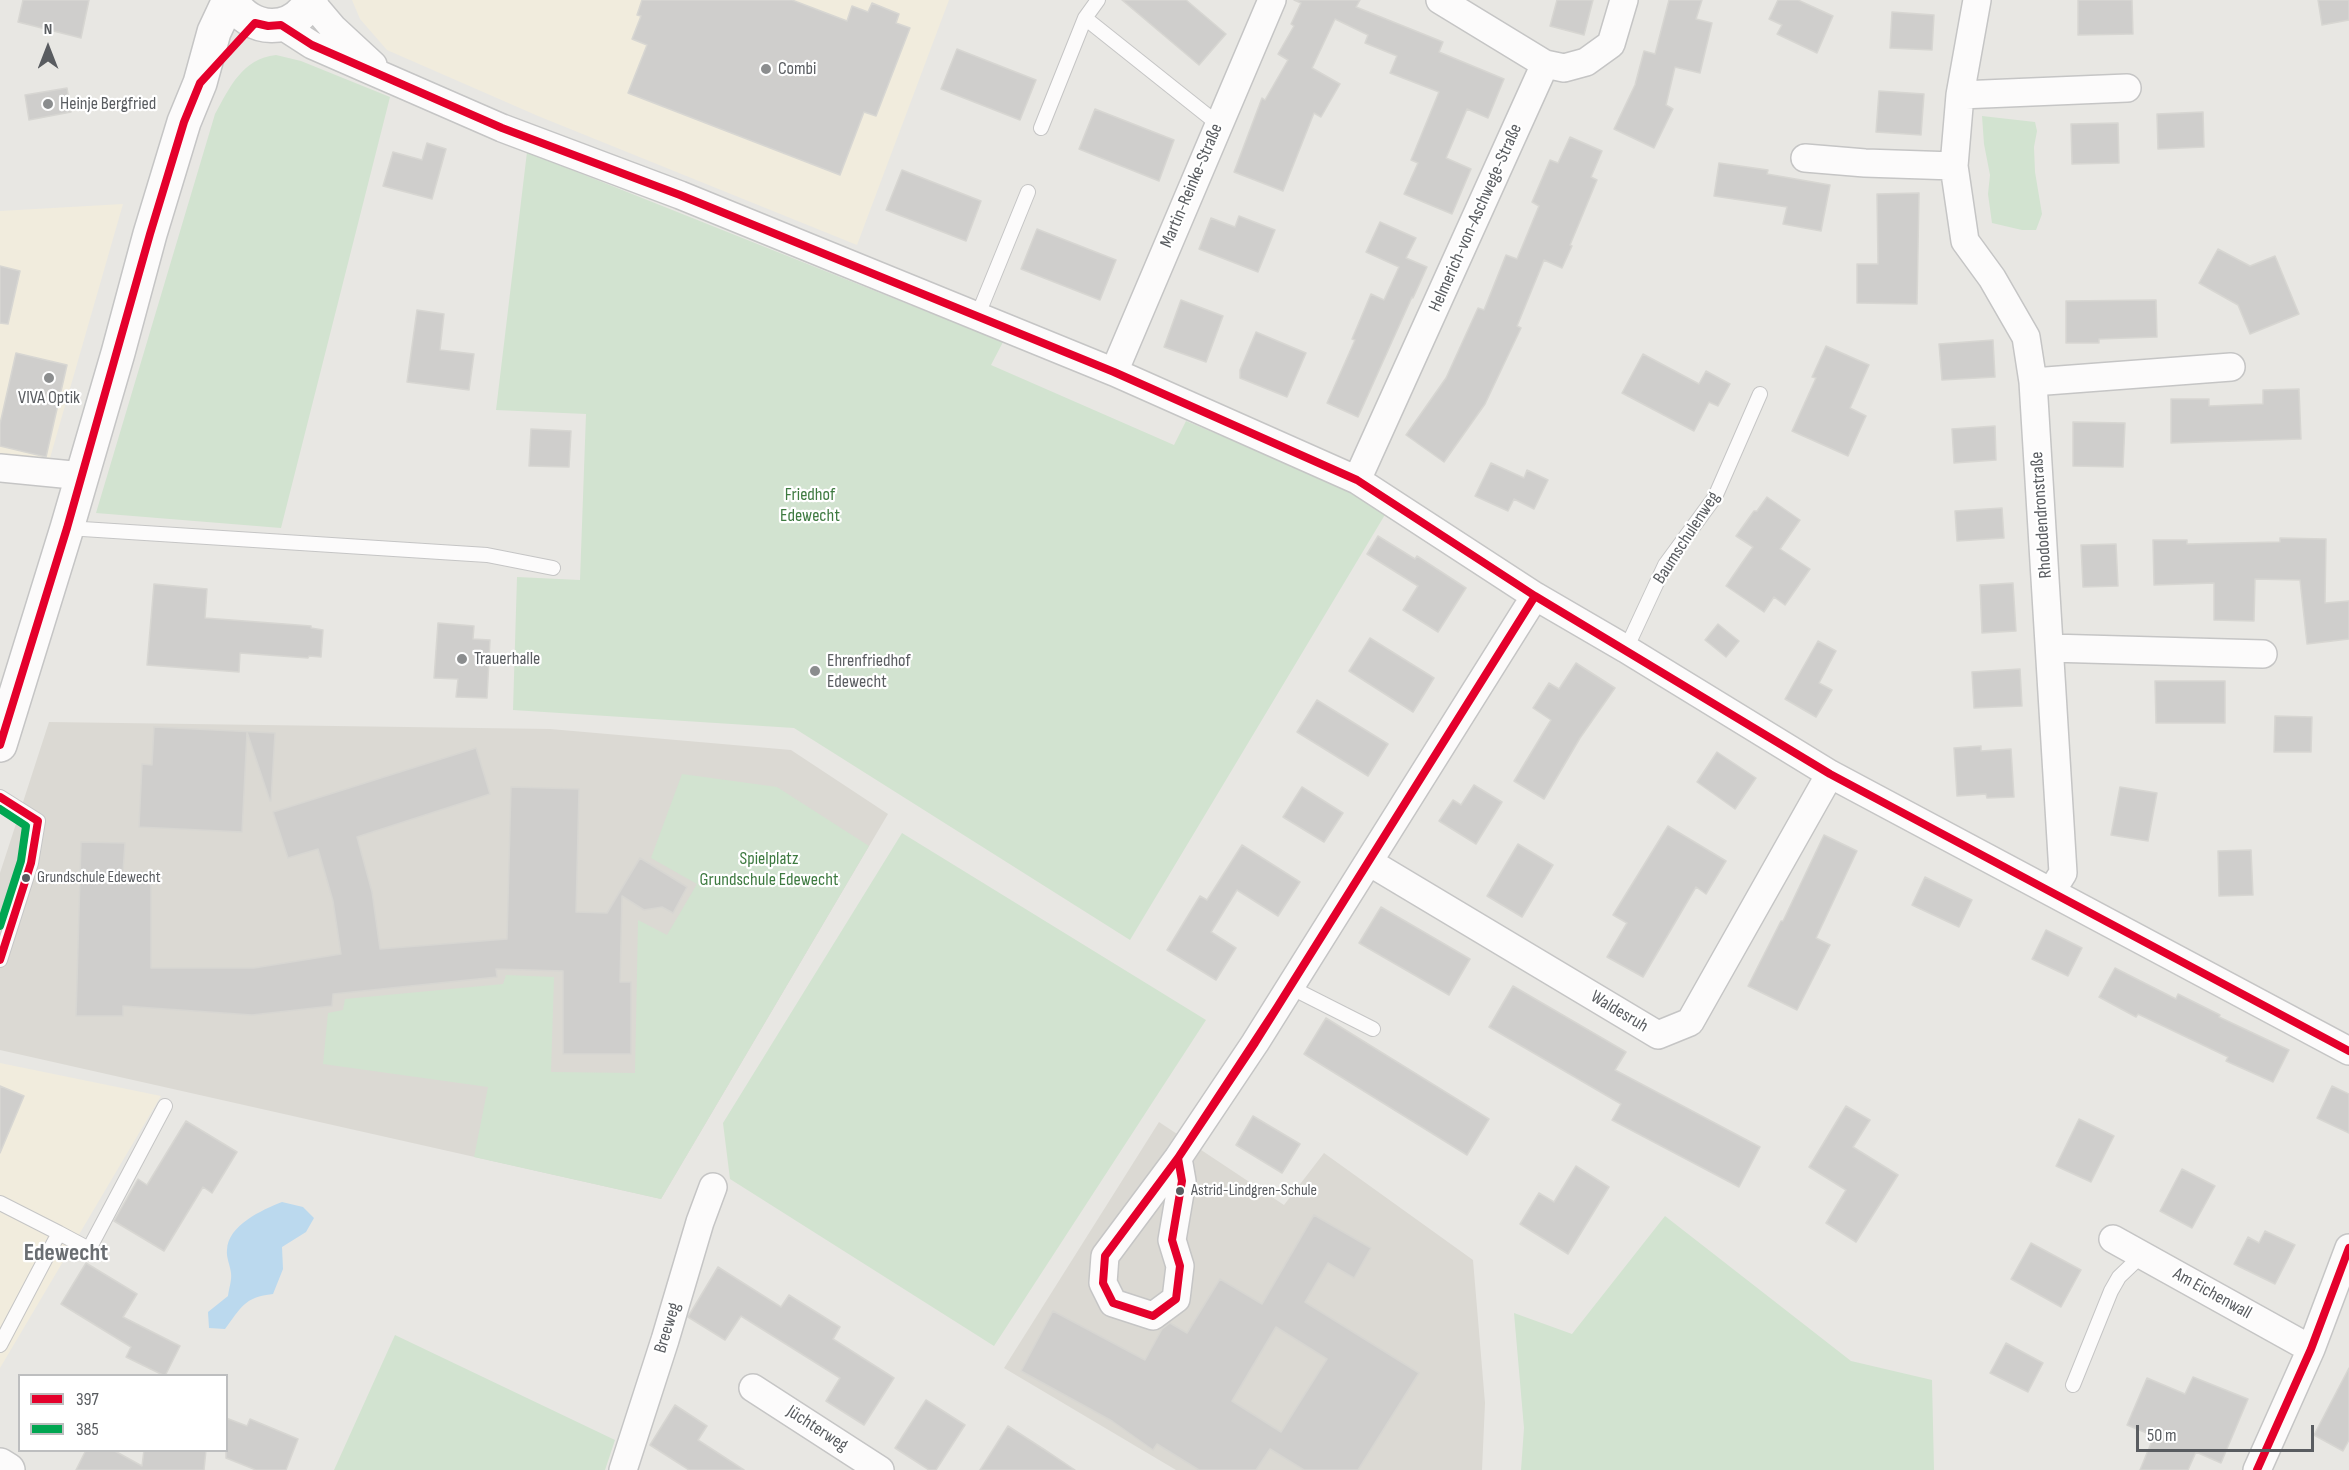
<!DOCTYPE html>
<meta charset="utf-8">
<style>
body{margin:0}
#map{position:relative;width:2349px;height:1470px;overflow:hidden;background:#e8e7e3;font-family:"Sofia Sans Condensed",sans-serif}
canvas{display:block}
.legend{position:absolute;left:18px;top:1374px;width:210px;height:78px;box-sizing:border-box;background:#fff;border:2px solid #bdbebf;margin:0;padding:8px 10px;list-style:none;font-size:18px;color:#595c60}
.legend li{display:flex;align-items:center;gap:12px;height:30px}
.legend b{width:30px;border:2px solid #bdbebf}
.north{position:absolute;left:18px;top:18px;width:60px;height:60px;-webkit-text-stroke:4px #fff;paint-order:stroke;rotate:0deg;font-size:16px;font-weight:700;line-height:24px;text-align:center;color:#595c60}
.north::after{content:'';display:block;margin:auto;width:21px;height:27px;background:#595c60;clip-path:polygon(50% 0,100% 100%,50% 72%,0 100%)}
.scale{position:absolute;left:2136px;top:1425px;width:178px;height:27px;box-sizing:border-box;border:3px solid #595c60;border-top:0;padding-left:8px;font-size:18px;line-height:21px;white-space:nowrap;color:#595c60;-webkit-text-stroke:4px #fff;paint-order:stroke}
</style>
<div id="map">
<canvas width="2349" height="1470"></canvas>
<ul class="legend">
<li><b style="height:8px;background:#e4002b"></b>397</li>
<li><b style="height:8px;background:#00a651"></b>385</li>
</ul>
<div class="north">N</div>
<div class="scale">50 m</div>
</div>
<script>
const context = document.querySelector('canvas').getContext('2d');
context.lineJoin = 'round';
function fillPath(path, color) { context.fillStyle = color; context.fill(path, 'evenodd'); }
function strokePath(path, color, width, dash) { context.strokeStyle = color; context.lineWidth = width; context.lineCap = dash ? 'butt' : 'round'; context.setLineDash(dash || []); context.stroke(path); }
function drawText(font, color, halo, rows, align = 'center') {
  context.font = font + ' "Sofia Sans Condensed",sans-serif'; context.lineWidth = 4.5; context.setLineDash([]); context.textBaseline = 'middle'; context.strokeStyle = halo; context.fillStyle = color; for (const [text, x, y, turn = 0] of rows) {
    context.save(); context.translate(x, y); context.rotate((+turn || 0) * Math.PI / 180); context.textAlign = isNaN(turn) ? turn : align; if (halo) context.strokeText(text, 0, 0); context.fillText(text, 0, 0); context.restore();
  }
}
fillPath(new Path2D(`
 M352,0H949L857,245L538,116L387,50L360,19Z
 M123,204L48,465L0,462V211Z
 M0,1063L161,1096L0,1368Z`), '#f1ecdd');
fillPath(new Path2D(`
 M49,722L550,729L791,750L888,814L661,1199L0,1050V873Z
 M1159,1122L1284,1205L1324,1153L1473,1260L1485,1403L1482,1470H1176L1004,1368Z`), '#dbd9d3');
fillPath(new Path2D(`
 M276,55L301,61L390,97L281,528L96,513L215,114C230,87 242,59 276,55Z
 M1982,116L2035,122L2037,131L2034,147L2035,172L2042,214L2036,230H2022L1992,223L1988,194L1990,175L1984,144Z
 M527,152L1003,342L991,365L1174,445L1186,421L1325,479L1386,513L1130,940L794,728L513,710L517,577L580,580L586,414L496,410Z
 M682,774L777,787L869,846L661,1199L474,1157L488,1087L323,1064L328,1013L343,1010L345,999L503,984L506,975L554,977L551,1072L635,1073L638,920L667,935L697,884L651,858Z
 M902,833L1206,1020L994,1346L730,1179L723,1123Z
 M1665,1216L1851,1361L1932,1380L1934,1470H1521L1524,1428L1514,1313L1572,1334Z
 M395,1335L615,1440L605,1470H334Z`), '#d2e3d0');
fillPath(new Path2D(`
 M282,1202L303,1207L314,1218L306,1232L282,1247L283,1269L273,1294C244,1297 241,1308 225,1329L209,1328L208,1312L228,1296C229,1288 232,1280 231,1273C230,1265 226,1257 227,1250C228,1225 262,1210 282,1202Z`), '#bbd9ee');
const building = new Path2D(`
 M23,0H89L81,38L18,22Z
 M642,0H792L847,21L852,6L868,12L872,3L899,14L896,23L910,28L876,116L864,112L840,175L628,93L647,45L632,39L641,16L637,15Z
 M1122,0H1186L1226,34L1199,65Z
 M1294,0H1360L1356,7L1443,42L1439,52L1504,79L1488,118L1467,109L1446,158L1471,169L1452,214L1404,194L1418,163L1411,160L1439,92L1390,73L1397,56L1365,43L1368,35L1335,19L1312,68L1340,84L1321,117L1314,113L1283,191L1234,172L1262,98L1265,100L1288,60L1278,54L1294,26L1291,24L1301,3Z
 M1557,0H1593L1584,35L1550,26Z
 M1669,0H1702L1696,19L1712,23L1700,73L1675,67L1666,105L1673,109L1654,148L1614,129L1635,85L1644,51L1655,54Z
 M1778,0H1798L1833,16L1817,53L1777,34L1782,25L1769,19Z
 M2078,0H2132L2133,34L2078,35Z
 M2318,0H2349V20L2322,25Z
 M1892,12L1934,15L1932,50L1890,48Z
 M957,49L1036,80L1020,120L941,89Z
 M67,88L71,112L29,120L25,95Z
 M1879,91L1924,94L1921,135L1876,132Z
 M1095,109L1174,140L1159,181L1079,149Z
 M2203,112L2204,147L2158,149L2157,114Z
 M2118,123L2119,163L2072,164L2071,124Z
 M1570,137L1602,151L1591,177L1597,180L1570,245L1572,246L1562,268L1544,260L1517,326L1521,328L1485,404L1444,462L1406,435L1446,378L1478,308L1484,310L1506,255L1517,259L1539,206L1532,202L1550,160L1558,163Z
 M427,143L446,149L432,199L383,186L393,152L422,160Z
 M1719,163L1768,170L1767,174L1830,185L1821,231L1783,224L1787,207L1714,196Z
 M902,170L981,201L966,241L886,210Z
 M1919,193L1917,304L1857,303V264H1878L1877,194Z
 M1239,216L1275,230L1258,272L1199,249L1211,218L1235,227Z
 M1380,222L1416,238L1406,258L1427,267L1413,298L1412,297L1358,417L1327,403L1355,340L1352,339L1371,294L1384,300L1399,267L1366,252Z
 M1037,229L1116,260L1100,300L1021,269Z
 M2218,249L2250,266L2275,256L2299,314L2250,334L2238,305L2199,283Z
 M0,266L20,271L8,324L0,323Z
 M1181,300L1223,316L1206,362L1164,347Z
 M2156,300L2157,337L2099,339V343H2066V301Z
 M417,310L444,314L440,350L474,354L469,390L407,382Z
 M1256,332L1306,353L1287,397L1240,378V370Z
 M1993,340L1995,377L1942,380L1939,344Z
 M1826,346L1869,365L1850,408L1866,416L1848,456L1792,431L1816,378L1812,377Z
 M16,353L67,365L46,457L0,446V424Z
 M1643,354L1699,384L1706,371L1730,384L1718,406L1709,402L1694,431L1622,393Z
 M2299,389L2301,439L2171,443V399H2209V406L2263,404V390Z
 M2073,422L2125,423L2123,467L2073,466Z
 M1995,426L1996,460L1954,463L1952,429Z
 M531,429L571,431L569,467L529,466Z
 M1491,463L1524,478L1527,470L1548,480L1534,509L1514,499L1508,511L1475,496Z
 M1767,497L1800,520L1780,549L1810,569L1785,605L1774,597L1764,612L1726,586L1753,547L1736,536L1754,511H1757Z
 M2002,508L2004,538L1957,541L1955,511Z
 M1378,536L1415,559L1417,556L1466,588L1438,632L1403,610L1418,586L1367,554Z
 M2280,538L2326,539L2325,603L2349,601V639L2307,644L2300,580L2255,579L2254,621L2214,620V583L2154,585L2153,540H2187V544L2280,542Z
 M2116,544L2118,586L2083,587L2081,545Z
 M2013,583L2016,631L1982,633L1980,585Z
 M154,584L207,589L205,618L311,626V628L323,630L321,657L309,656L308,658L240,653L239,672L147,665Z
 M438,623L474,626L473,639L490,640L487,698L456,697L458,679L434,678Z
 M1718,624L1739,641L1726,657L1705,640Z
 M1370,638L1434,678L1413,712L1349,671Z
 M1818,641L1836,651L1819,683L1832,690L1816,717L1785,699Z
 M1576,663L1615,688L1580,738L1544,799L1514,781L1551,720L1533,708L1549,683L1559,689Z
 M2020,669L2022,706L1974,708L1972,672Z
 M2155,681H2225V723H2156Z
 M1317,700L1388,744L1368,776L1297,732Z
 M2275,716L2312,717L2311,752H2274Z
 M154,727L275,733L271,801H270L247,732L242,832L139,827L142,764L152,765Z
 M1981,746V751L2011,749L2014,797L1987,798L1986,794L1957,796L1954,748Z
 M476,748L490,794L357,837L372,892L380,949L507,939L511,787L579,789L576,912L607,913L640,858L687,887L673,913L662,907L644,910L622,896L620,982H631V1054H563V971L496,969L497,977L333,994L332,1006L252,1015L123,1006V1016H76L81,842L125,843L123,872H151V968H254L341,954L333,901L318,849L288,858L273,812Z
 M1717,752L1756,778L1735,809L1697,782Z
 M1474,785L1502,802L1476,844L1439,821L1453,800L1461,805Z
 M1302,787L1343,813L1324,842L1283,817Z
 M2120,787L2157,793L2148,841L2111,835Z
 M1668,826L1726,861L1706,894L1696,887L1643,977L1607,957L1627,923L1613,915Z
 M1824,835L1857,851L1816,938L1830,945L1797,1010L1748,986L1781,921H1783Z
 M1518,844L1553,865L1522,917L1487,896Z
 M1242,845L1300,882L1278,916L1237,890L1211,932L1236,948L1216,980L1167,950L1200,896L1207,900Z
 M2251,850L2253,895L2219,896L2218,851Z
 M1925,877L1972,900L1959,927L1912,905Z
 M1381,907L1470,959L1449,995L1359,943Z
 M2046,930L2082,948L2068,976L2032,959Z
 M2115,968L2176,999L2178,994L2220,1015L2219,1017L2289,1050L2273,1082L2226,1061L2228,1057L2138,1014L2136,1017L2099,997Z
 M1513,986L1626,1052L1615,1070L1760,1147L1739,1187L1612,1120L1621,1104L1489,1027Z
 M1326,1018L1489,1119L1467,1155L1304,1054Z
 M0,1086L24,1096L0,1153Z
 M2332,1086L2349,1094V1133L2317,1118Z
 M1846,1106L1870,1120L1853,1147L1898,1175L1856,1242L1826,1223L1846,1190L1809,1167Z
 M1253,1116L1300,1144L1282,1173L1236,1145Z
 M2079,1119L2114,1136L2091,1182L2056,1166Z
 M186,1121L237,1152L212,1193L203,1187L164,1251L114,1221L138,1179L147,1185Z
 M1576,1166L1609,1187L1568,1254L1520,1224L1539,1193L1554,1202Z
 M2182,1169L2215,1186L2192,1228L2160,1211Z
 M1314,1215L1371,1248L1354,1278L1328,1263L1305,1302L1419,1373L1358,1470H1304L1270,1449L1256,1470H1199L1157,1444L1153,1450L1112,1421L1021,1371L1053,1311L1145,1360L1162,1329L1170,1323L1187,1333L1220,1279L1262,1304ZM1276,1327L1327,1359L1281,1432L1232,1401Z
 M2265,1231L2295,1245L2275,1284L2234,1264L2248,1237L2259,1243Z
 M2031,1243L2081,1270L2061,1307L2011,1279Z
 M86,1263L137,1294L123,1317L180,1346L165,1376L126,1357L131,1347L61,1304Z
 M718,1267L781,1307L789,1295L840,1327L833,1339L894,1378L864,1425L826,1401L840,1378L741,1316L725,1340L688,1317Z
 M2006,1343L2043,1363L2028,1392L1990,1373Z
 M2349,1368V1440L2343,1451L2314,1435Z
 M2193,1377L2248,1399L2221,1463L2196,1452L2188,1470H2140L2154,1436L2127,1425L2147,1378L2185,1394Z
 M926,1400L965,1425L936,1470H929L895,1448Z
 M675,1405L707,1426L698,1440L744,1470H689L650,1445Z
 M226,1418L247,1426L250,1419L298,1439L286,1470H256L226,1458Z
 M1008,1426L1045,1450L1075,1470H980Z
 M86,1450H113L142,1466L144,1450H206L204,1470H76Z`);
fillPath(building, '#cfcecc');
strokePath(building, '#d7d6d2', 1.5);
const service = new Path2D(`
 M1085,18L1218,124
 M1041,128L1085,18L1098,0
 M977,317L1028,192
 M67,528L487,555L553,568
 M1626,649L1665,565L1715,497L1760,394
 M0,797L38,821L31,863L0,960
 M1290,987L1373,1029
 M0,1203L59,1233L0,1345
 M59,1233L89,1249L165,1106
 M2073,1385L2111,1291L2119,1277L2142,1255`);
const minor = new Path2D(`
 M1440,0L1545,64
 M1977,0L1960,95L1954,166L1965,241L1992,278L2026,337L2033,382L2063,873L2051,892
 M311,2L333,28L373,65
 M281,25L312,45L502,128L680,195L1114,372L1357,480L1535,596L1626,649L1830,774L2349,1051
 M1960,95L2127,88
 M1805,158L1865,163L1954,166
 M1114,372L1272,0
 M2033,382L2231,367
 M0,468L83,476
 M1357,480L1545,64L1564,68L1586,62L1611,44L1624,0
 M2050,648L2263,654
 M1369,862L1658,1035L1690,1022L1830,774
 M1178,1158L1182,1181L1172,1240L1180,1266L1176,1299L1153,1316L1113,1303L1103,1283L1105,1256L1178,1158L1255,1043L1535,596
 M2113,1239L2311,1349
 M753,1388L880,1470
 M623,1470L665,1340L700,1222L713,1187
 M2257,1470L2311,1349L2349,1248`);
const secondary = new Path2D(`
 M231,0C250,33 293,35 311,0
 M0,745L67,528L118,353L150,234L184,122L200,83L214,32L229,0
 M0,1465L8,1470`);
strokePath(service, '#c5c5c5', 16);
strokePath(minor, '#c5c5c5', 30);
strokePath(secondary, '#c5c5c5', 36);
strokePath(service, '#fcfbfb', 14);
strokePath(minor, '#fcfbfb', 27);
strokePath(secondary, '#fcfbfb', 33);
strokePath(new Path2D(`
 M1535,596L1255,1043L1178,1158L1276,1009Z
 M0,745L67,528L150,234L184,122L200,83L255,23L268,26L281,25L312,45L502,128L680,195L1114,372L1357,480L1535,596L1830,774L2349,1051
 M0,797L38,821L31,863L0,960
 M1178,1158L1182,1181L1172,1240L1180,1266L1176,1299L1153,1316L1113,1303L1103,1283L1105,1256Z
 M2257,1470L2311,1349L2349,1248`), '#e4002b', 8);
strokePath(new Path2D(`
 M0,809L26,826L21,861L0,926`), '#00a651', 8);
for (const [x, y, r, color] of [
 [766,69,6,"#8b8d8e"],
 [48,104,6,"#8b8d8e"],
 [49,378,6,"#8b8d8e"],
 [462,659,6,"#8b8d8e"],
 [815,671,6,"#8b8d8e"],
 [26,878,5,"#595c60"],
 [1180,1191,5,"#595c60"]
]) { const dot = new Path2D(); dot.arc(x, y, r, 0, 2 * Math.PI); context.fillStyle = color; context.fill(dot); strokePath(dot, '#fff', 2); }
drawText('16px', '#595c60', '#fff', [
 ["Grundschule Edewecht",37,878],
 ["Astrid-Lindgren-Schule",1191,1191]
], 'left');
drawText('18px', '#595c60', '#fff', [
 ["Combi",778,69],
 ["Heinje Bergfried",60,104],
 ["VIVA Optik",49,398,"center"],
 ["Trauerhalle",474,659],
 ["Ehrenfriedhof",827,661],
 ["Edewecht",827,682]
], 'left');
drawText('18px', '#595c60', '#fff', [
 ["Martin-Reinke-Straße",1192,186,-67],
 ["Helmerich-von-Aschwege-Straße",1476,218,-66],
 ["Rhododendronstraße",2042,515,-94],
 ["Baumschulenweg",1687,538,-57],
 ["Waldesruh",1619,1012,31],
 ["Am Eichenwall",2212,1294,29],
 ["Breeweg",668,1328,-73],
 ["Jüchterweg",817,1429,33]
]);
drawText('18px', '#3e7a40', '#fff', [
 ["Friedhof",810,495],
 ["Edewecht",810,516],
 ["Spielplatz",769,859],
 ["Grundschule Edewecht",769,880]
]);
drawText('bold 24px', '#6a6e72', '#fff', [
 ["Edewecht",66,1254]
]);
</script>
